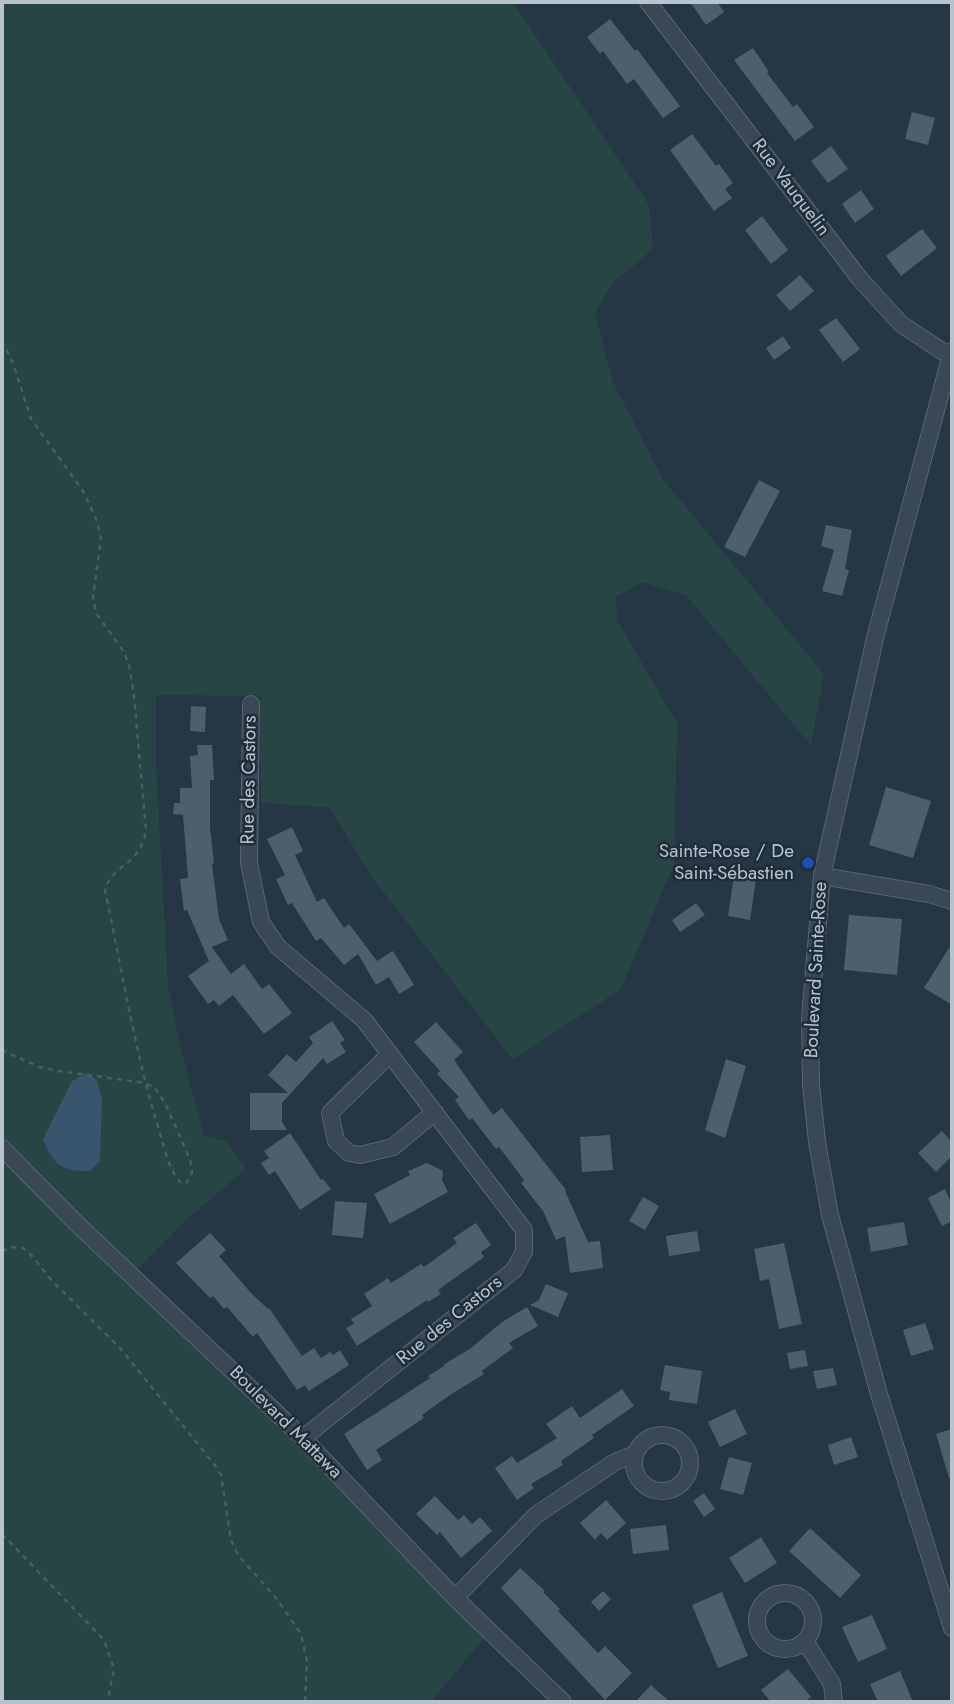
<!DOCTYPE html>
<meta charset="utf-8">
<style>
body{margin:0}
#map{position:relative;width:954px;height:1704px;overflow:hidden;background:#253744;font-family:Jost,sans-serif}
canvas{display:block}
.frame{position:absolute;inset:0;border:4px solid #b7c3cd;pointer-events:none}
</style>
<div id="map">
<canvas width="954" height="1704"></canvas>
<div class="frame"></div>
</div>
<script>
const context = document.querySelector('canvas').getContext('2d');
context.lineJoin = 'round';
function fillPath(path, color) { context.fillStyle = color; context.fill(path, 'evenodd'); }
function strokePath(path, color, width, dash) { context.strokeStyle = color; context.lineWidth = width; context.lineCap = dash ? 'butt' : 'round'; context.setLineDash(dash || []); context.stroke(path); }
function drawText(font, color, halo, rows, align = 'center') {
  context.font = font + ' Jost,sans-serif'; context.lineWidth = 5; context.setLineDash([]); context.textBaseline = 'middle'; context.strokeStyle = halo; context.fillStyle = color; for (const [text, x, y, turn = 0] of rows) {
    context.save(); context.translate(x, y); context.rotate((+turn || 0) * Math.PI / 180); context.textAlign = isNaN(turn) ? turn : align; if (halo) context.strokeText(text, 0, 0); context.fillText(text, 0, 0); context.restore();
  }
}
fillPath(new Path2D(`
 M2,2H513L649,205L653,249L613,283L595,313L613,382L662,478L824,674L811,746L687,596L642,582L616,597L617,620L677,723L674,864L621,989L513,1060L372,877L329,807L261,803L260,696L156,695V762L168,986L180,1046L204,1136L227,1141L246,1169L184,1222L132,1275L489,1632L431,1702H2Z`), '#274544');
fillPath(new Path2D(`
 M85,1073L97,1080L102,1099L100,1161L90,1171C63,1172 53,1165 43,1139L72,1081Z`), '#37566d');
fillPath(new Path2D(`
 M690,2H717L724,12L706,25Z
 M610,19L635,51L637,49L680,106L663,118L634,79L627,84L603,51L600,54L587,37Z
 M753,48L769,72L767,73L793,107L797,104L814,127L795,141L734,60Z
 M912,112L935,118L928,145L905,139Z
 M692,134L716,166L719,164L733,183L725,189L732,198L714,211L670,150Z
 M831,146L848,169L828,183L811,161Z
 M861,190L874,209L855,223L842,204Z
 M762,216L788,250L771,264L745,230Z
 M922,229L937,248L901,276L886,256Z
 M800,275L814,291L790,311L776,295Z
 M836,318L860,349L843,362L819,330Z
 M783,336L791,348L774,360L766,348Z
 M759,480L780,491L745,557L724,547Z
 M826,525L852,530L845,569L849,570L842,596L822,591L834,550L821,546Z
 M191,706L206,707L205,732L190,731Z
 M197,745H212L214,780H210V828L214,863L212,864L219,919L228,940L212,947L231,974L244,964L262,989L269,984L292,1013L264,1034L233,995L219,1006L214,1000L208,1004L188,976L209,961L187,910L184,911L180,879L188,878L183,815L173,814L174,803H180V788H192L190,756L198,755Z
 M886,787L931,801L913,858L869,845Z
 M292,827L303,851L295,855L317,902L324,898L344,928L349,924L377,961L393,951L414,985L399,994L389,977L376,985L358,954L344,965L321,938L316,941L292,903L288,905L276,879L285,875L267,839Z
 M735,868L757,872L750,920L728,916Z
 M696,903L705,915L680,932L672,920Z
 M849,915L902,919L897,975L844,970Z
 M952,943V1005L924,988Z
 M332,1021L345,1040L340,1043L346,1052L327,1064L323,1058L282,1103V1122L287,1130H250V1093H288L268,1075L287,1054L296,1062L313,1043L309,1037Z
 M436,1022L463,1052L454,1060L493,1115L502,1108L566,1190L565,1191L588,1242L600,1241L603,1268L570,1273L565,1236L556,1240L543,1211L521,1183L524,1180L499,1147L496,1149L472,1118L469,1120L455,1100L459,1097L437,1074L440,1071L414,1042Z
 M726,1059L746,1066L725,1138L705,1130Z
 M942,1131L952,1142V1156L936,1172L918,1153Z
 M290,1133L321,1180L323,1179L331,1189L300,1210L275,1171L269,1175L261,1163L269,1158L264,1151Z
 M610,1135L613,1170L582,1172L580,1137Z
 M427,1163L443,1171L442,1180L448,1192L390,1224L374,1194L410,1175L408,1171Z
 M945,1189L952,1204V1221L942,1226L928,1198Z
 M643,1197L659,1206L645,1230L629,1221Z
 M335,1201L367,1203L363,1238L332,1235Z
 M904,1222L908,1245L871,1252L867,1228Z
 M476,1223L491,1245L481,1252L484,1257L438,1290L441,1294L428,1302L427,1300L357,1346L346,1328L354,1324L351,1319L372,1306L364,1294L388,1278L391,1283L421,1264L424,1267L457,1243L453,1238Z
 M697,1231L700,1251L669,1256L666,1236Z
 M210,1233L226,1250L219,1256L251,1293L268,1309L269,1308L302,1356L314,1348L321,1358L330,1352L333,1355L340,1350L349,1365L309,1391L305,1385L297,1390L257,1333L253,1337L227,1307L224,1309L213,1296L210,1298L176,1263Z
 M784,1243L802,1324L779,1329L769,1279L760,1281L754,1249Z
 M546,1284L568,1293L558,1317L530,1305L539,1300Z
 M527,1307L538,1326L509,1343L513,1348L482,1371L484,1374L450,1395L422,1415L424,1418L376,1450L382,1460L367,1470L344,1434L430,1378L428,1376L444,1366L443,1365L471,1348L502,1322Z
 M925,1323L934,1349L911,1356L903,1330Z
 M805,1350L808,1366L790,1369L787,1353Z
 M665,1365L702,1371L697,1404L669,1400L670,1392L660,1390Z
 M833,1368L837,1385L817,1389L813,1371Z
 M622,1389L634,1406L592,1435L594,1438L561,1461L563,1465L531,1484L534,1488L517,1500L495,1468L512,1456L517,1463L557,1438L546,1424L572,1406L580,1418Z
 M735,1409L747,1434L720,1447L708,1422Z
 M952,1429V1478H949L936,1434Z
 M851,1437L858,1457L834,1465L828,1445Z
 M729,1457L752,1463L743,1495L720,1489Z
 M704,1493L715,1509L704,1517L693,1501Z
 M435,1496L458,1520L464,1515L472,1524L480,1517L492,1531L461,1558L440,1532L437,1535L416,1514Z
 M606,1500L626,1523L607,1540L601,1533L595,1540L580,1523Z
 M666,1525L669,1550L633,1554L630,1529Z
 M810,1528L861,1575L840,1598L789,1551Z
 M761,1537L777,1563L745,1583L729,1558Z
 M520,1568L545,1591L543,1592L560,1609L558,1611L598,1653L605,1646L632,1673L605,1700L501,1588Z
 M603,1591L611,1599L599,1611L591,1602Z
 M722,1592L748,1656L718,1668L692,1605Z
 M872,1615L887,1649L858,1662L842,1627Z
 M788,1669L811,1697L804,1702H771L761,1690Z
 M900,1671L913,1702H878L870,1684Z
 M651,1685L670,1702H635Z`), '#4b5f6d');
const minor = new Path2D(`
 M648,2L860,279L901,324L951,357
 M952,351L876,634L822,876L810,1018L811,1084L817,1142L830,1215L879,1394L952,1628
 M251,704L249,863L261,922L278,947L364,1020L524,1230V1252L514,1270L303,1438
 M822,876L929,894L952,901
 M390,1054L330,1113L336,1141L349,1153L360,1155L393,1147L435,1112
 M2,1148L74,1221L303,1438L455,1598L563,1702
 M634 1463a28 28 0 1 1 56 0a28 28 0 1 1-56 0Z
 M757 1621a28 28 0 1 1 56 0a28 28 0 1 1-56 0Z
 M455,1598L536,1515L615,1462L635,1454
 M805,1641L832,1684L834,1702`);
strokePath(minor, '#586671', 18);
strokePath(new Path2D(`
 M2,341L13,363L31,419L83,491L97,521L101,539L93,597L96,613L124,652L129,665L134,696L146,831C139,867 113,863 105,890C122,971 135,1052 159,1130C165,1148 168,1170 182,1184L187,1182L192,1173L190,1159L165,1103L155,1088L145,1083L59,1071L39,1067L2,1050
 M2,1251L12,1247L23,1248L32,1256L52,1281L120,1348L214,1464L221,1475L231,1540L238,1555L276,1598L301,1634L307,1661L305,1702
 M2,1534L104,1640L114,1669L109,1693L111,1702`), '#456160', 2.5, [5, 5]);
strokePath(minor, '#394854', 16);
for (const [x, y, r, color] of [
 [808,863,7,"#1a4fb4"]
]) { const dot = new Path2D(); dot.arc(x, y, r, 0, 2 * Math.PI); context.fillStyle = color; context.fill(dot); strokePath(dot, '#1e2d39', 2.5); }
drawText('19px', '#b7c3cd', '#1e2d39', [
 ["Rue Vauquelin",790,188,53],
 ["Rue des Castors",250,780,-89],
 ["Boulevard Sainte-Rose",817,970,-87],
 ["Rue des Castors",450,1321,-39],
 ["Boulevard Mattawa",285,1423,45]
]);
drawText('19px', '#b7c3cd', '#1e2d39', [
 ["Sainte-Rose / De",794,852],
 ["Saint-Sébastien",794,874]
], 'right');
</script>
